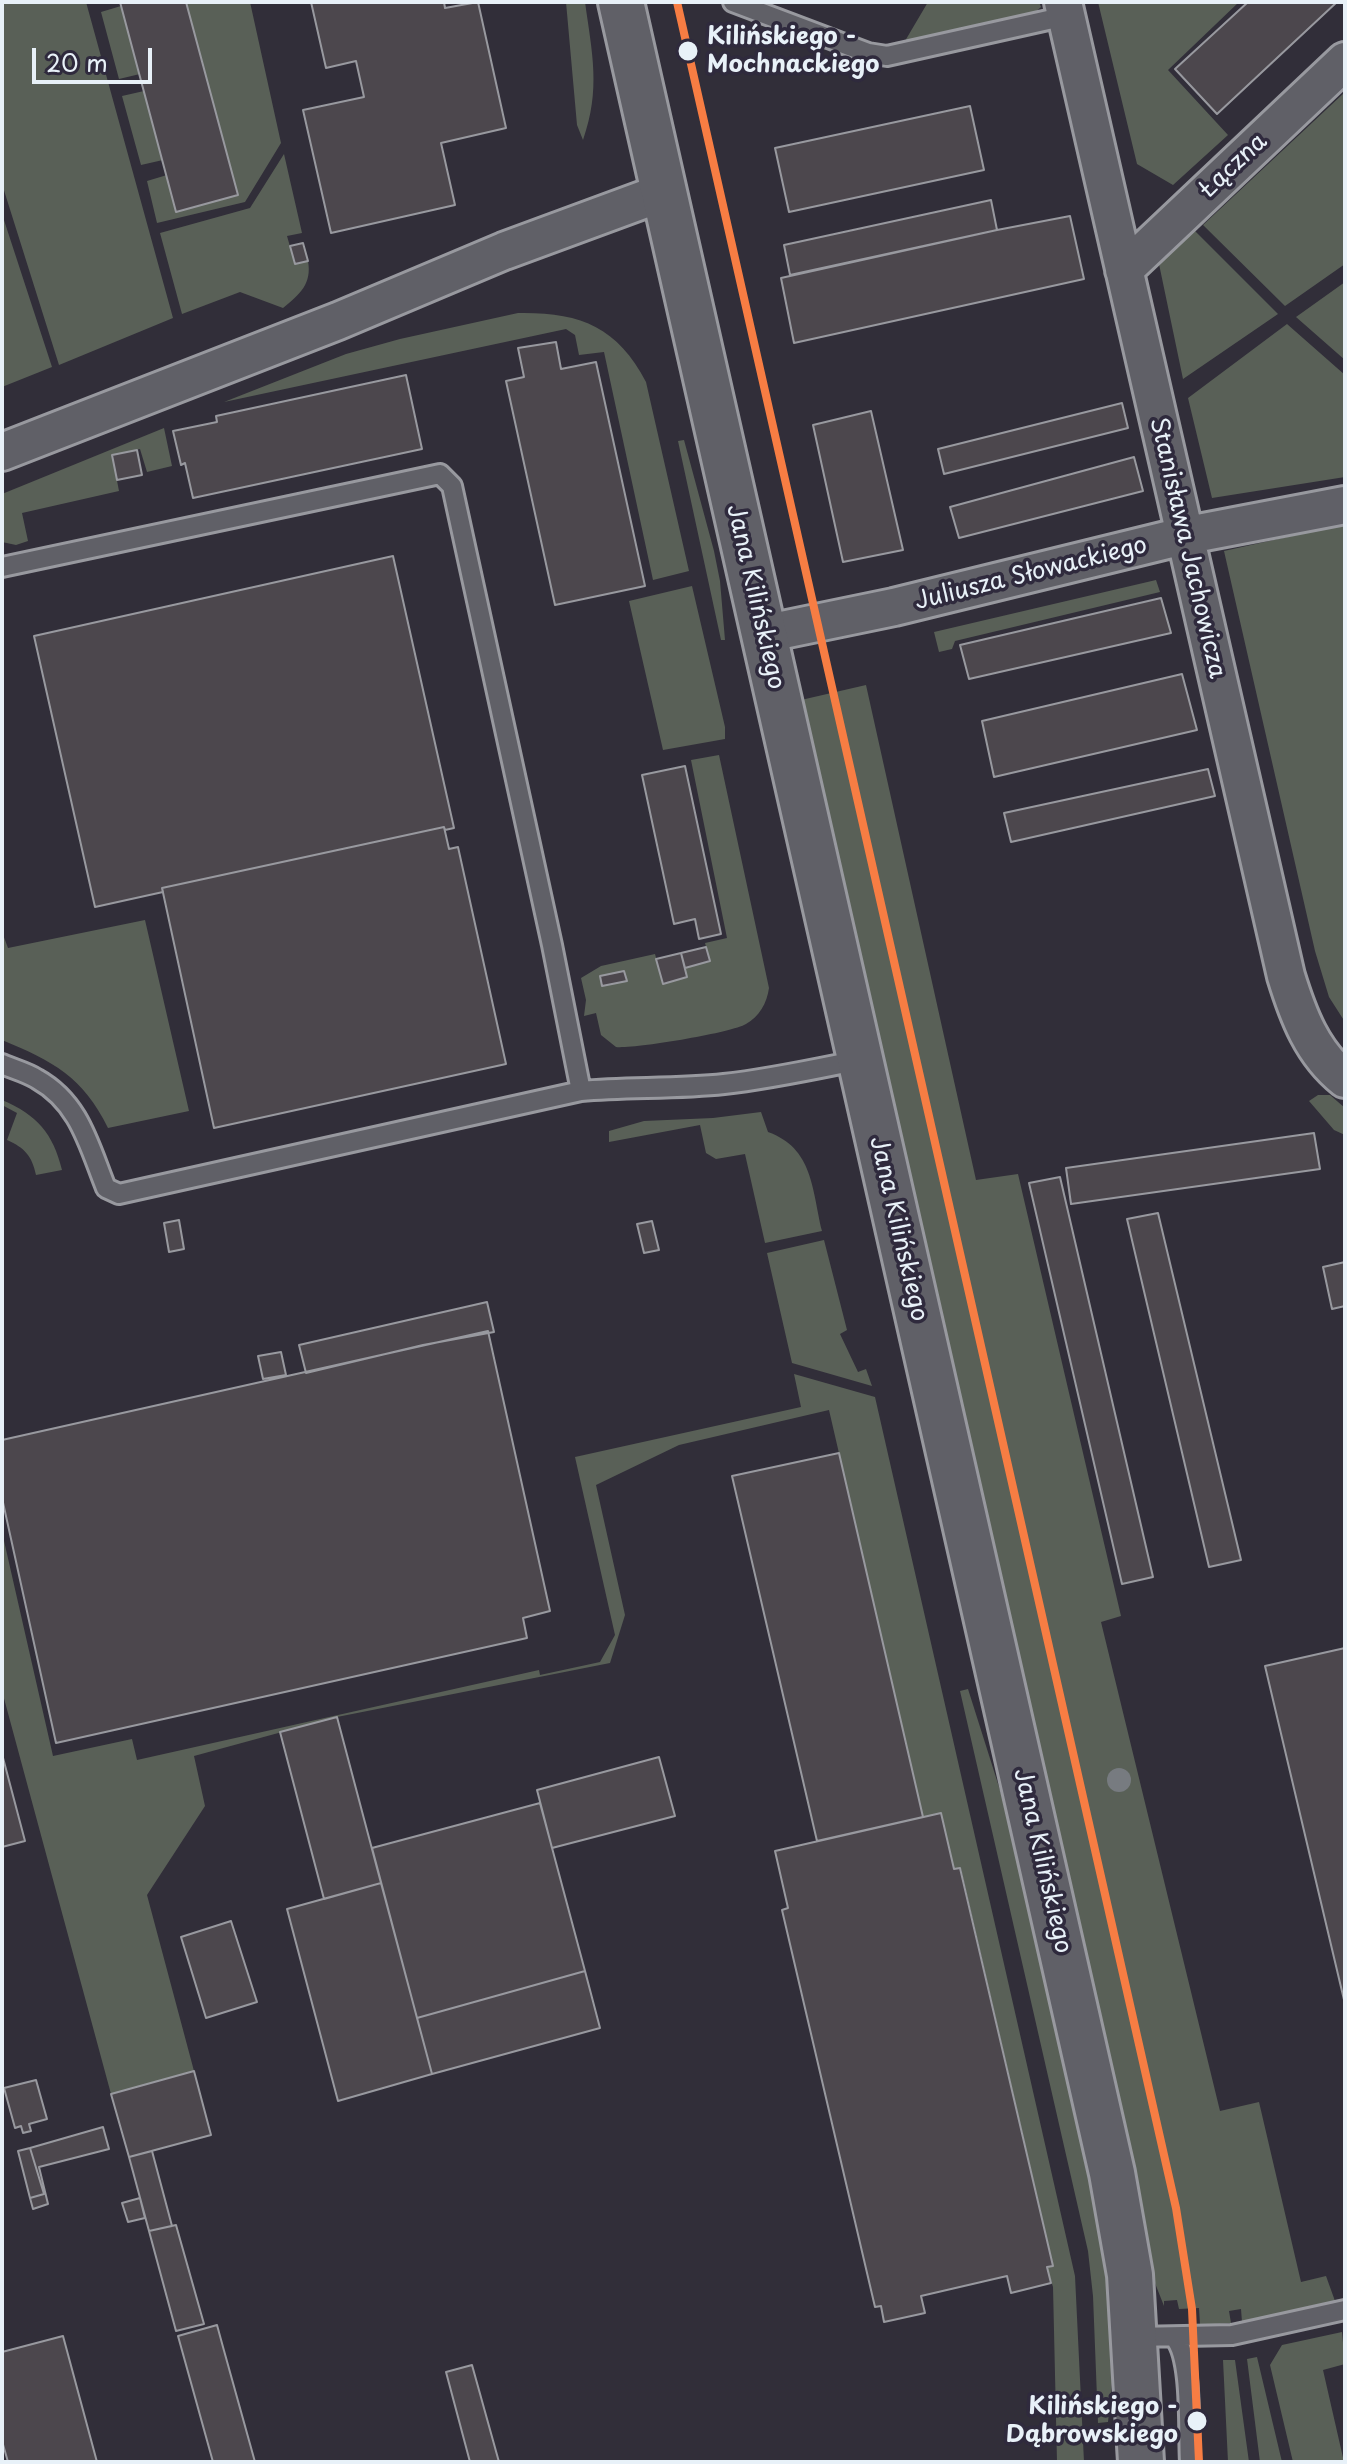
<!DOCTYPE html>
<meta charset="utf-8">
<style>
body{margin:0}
#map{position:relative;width:1347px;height:2464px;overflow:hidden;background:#312e39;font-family:"Playpen Sans",sans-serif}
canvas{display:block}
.frame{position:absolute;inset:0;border:4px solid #e8f1f8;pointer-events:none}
.scale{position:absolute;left:32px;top:48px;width:120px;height:36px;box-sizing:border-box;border:4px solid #e8f1f8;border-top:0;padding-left:10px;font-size:24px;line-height:28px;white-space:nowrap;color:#e8f1f8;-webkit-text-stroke:6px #2f2a3d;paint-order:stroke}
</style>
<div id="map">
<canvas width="1347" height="2464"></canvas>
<div class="frame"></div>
<div class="scale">20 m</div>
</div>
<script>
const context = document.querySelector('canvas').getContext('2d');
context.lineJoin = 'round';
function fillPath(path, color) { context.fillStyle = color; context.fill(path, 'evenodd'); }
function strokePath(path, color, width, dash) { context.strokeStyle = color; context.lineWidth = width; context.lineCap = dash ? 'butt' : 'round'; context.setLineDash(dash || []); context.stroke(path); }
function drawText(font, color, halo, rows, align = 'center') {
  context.font = font + ' "Playpen Sans",sans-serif'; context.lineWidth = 7; context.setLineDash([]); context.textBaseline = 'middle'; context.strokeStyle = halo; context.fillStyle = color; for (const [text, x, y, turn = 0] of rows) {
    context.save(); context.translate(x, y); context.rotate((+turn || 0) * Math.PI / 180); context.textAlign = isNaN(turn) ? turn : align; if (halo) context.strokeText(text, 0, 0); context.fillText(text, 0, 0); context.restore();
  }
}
fillPath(new Path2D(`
 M2,2H86L173,318L59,365L2,184Z
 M186,2H250L281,143L245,202L157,223L147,181L167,175Z
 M566,2H585C592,53 601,89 583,140L577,125Z
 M928,2H1039L1041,7L1032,15L905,41Z
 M1098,2H1239L1168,70L1228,135L1173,185L1137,164Z
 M121,6L140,74L119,79L101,12Z
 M144,91L163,160L141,165L122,96Z
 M1345,92V264L1285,306L1203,225Z
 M284,154L302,233L287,236L295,264L308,261C312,284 300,294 283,308L240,292L182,314L160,233L250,208Z
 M2,214L52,367L2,387Z
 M1194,230L1278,314L1183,379L1159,264Z
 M1345,282V360L1296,317Z
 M518,313C579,312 617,326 646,382L689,571L653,580L604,352L579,355L575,335L566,329L224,402L346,354L400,339Z
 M1287,324L1345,375V477L1212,498L1188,398Z
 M164,428L172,466L147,472L140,449L112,455L119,491L22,513L28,541L16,545L2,542V494Z
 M684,440L714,551L720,581L725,640H721L678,441Z
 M1345,524V1022L1329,997L1315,951L1224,551Z
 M1156,580L1160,592L955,641L952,649L939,652L934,632Z
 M692,586L725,727V739L663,750L629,601Z
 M866,685L976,1180L1018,1174L1121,1616L1101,1622L1220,2111L1259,2102L1301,2282L1326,2276L1335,2301L1242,2322L1241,2309L1229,2311L1231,2323L1200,2325L1199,2308L1179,2309L1177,2300L1164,2301V2306L1151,2273L1133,2168L801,700Z
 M719,755L769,988C767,1003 759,1017 746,1024C731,1033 633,1049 616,1047L601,1035L596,1013L584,1016L586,1000L581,978L601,966L655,954L663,984L687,977L685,968L710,961L705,943L727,938L691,760Z
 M145,920L189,1111L108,1128C83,1077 53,1061 2,1040V932L8,948Z
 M1318,1095H1330L1345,1108V1135L1334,1130L1309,1101Z
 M2,1100C37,1115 53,1133 62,1170L36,1175C32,1156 25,1148 7,1140L17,1113L2,1105Z
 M761,1112L768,1132C813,1148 812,1189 822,1231L765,1243L745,1154L716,1159L706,1153L700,1125L609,1142V1131L644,1121L713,1118Z
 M824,1240L847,1330L840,1334L858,1372L866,1369L872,1386L792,1363L767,1253Z
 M794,1374L875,1397L1075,2276L1084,2462H1057L1053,2287L1047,2267L1053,2265L961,1869H954L941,1813L923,1817L829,1410L679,1445L596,1485L625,1615L610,1663L337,1717L194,1756L205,1806L147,1895L194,2071L111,2094L2,1691V1532L53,1756L132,1739L137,1760L539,1670L540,1675L600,1662L615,1635L575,1457L801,1407Z
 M968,1689L1012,1828L1092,2179L1109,2277L1114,2364L1108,2422L1098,2423L1093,2296L1088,2251L960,1691Z
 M1342,2332L1345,2364L1323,2370L1344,2462H1293L1270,2365L1282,2345Z
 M1257,2357L1282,2462H1260L1247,2359Z
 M1223,2360H1235L1249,2462H1228Z`), '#596057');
const building = new Path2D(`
 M120,2H186L238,195L176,212Z
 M311,2H444L445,8L478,2L506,128L441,143L455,205L331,233L303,110L364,97L356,61L326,68Z
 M1248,2H1337L1217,114L1175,69Z
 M970,106L984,170L789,212L775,148Z
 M991,200L997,230L790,275L784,245Z
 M1070,216L1084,279L794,343L781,278L997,230Z
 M303,243L308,261L295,264L290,246Z
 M556,342L561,369L596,362L645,586L555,605L506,381L524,377L518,348Z
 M406,375L422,449L193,498L185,463L181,465L173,431L217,422L216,416Z
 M1122,403L1128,428L944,474L938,449Z
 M871,411L903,550L843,562L813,425Z
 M137,450L142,475L117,480L112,455Z
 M1134,457L1143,491L959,538L950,507Z
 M393,556L454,828L445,830L444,827L162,888L163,892L95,907L34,636Z
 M1161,598L1171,633L969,679L960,645Z
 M1182,674L1197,730L994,777L982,721Z
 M685,766L721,934L699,939L695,919L674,924L642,775Z
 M1208,769L1215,796L1011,842L1004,813Z
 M444,827L449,849L458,847L506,1064L214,1128L162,888Z
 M706,947L710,961L685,968L681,953Z
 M681,953L687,977L663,984L656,959Z
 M624,971L627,981L602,986L600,976Z
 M1314,1133L1320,1169L1071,1204L1066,1168Z
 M1060,1177L1153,1577L1122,1584L1029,1183Z
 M1158,1213L1241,1560L1209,1567L1127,1219Z
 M179,1220L184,1249L169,1252L164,1223Z
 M652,1221L659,1250L644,1253L637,1224Z
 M1345,1262V1306L1332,1309L1323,1267Z
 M487,1302L494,1332L423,1345L306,1373L299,1345Z
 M488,1331L550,1611L523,1618L527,1638L56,1743L2,1498V1440Z
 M281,1352L286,1375L263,1379L258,1356Z
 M839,1453L923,1817L817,1841L732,1476Z
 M1345,1648V2004L1265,1666Z
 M337,1717L381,1883L324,1899L280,1732Z
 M2,1754L25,1841L2,1847Z
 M659,1757L675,1816L552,1848L537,1790Z
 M540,1803L585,1971L417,2018L372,1848Z
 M941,1813L954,1869L960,1868L1053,2266L1047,2267L1051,2283L1011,2293L1007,2276L921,2296L925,2313L884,2322L881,2306L875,2307L782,1910L788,1908L775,1851Z
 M381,1883L432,2074L338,2101L287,1909Z
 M231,1921L257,2002L206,2018L181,1937Z
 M585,1971L600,2028L432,2074L417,2018Z
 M194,2071L211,2135L129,2157L111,2094Z
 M36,2080L47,2119L29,2124L31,2131L23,2133L21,2126L15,2128L4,2088Z
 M103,2127L109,2149L39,2167L48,2204L33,2209L30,2198L44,2194L30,2148Z
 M30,2148L44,2194L30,2198L18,2151Z
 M152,2151L172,2226L149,2231L129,2157Z
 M140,2198L145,2218L128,2222L122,2203Z
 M176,2225L204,2324L176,2331L149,2231Z
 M217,2325L223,2347L255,2462H213L178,2336Z
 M63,2336L97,2462H8L2,2441V2352Z
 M472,2365L499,2462H470L446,2372Z`);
fillPath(building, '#4c474d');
strokePath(building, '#98999f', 2);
const lane = new Path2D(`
 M733,2L868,53L887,56L1066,16
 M2,567L440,474L452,486L552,945L581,1091
 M2,1064C13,1069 26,1072 37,1079C80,1103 89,1146 106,1188L119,1194L581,1091C628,1087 677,1089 724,1084C770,1079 815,1069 860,1060
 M1135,2337L1232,2335L1345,2310
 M1174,2337C1193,2358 1188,2432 1190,2462`);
const street = new Path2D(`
 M1063,2L1286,976C1298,1015 1312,1053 1345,1079
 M1124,270L1345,61
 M2,452L338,321L504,251L664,192
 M763,634L894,607L1183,536L1345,505`);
const secondary = new Path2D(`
 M621,2L1112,2173L1130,2275L1141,2462`);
strokePath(lane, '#98999f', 24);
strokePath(street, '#98999f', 42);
strokePath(secondary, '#98999f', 50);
strokePath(lane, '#606067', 18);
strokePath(street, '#606067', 36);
strokePath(secondary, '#606067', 44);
strokePath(new Path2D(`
 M677,2L1176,2208L1192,2309L1199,2462`), '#f77d43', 8);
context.fillStyle = '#777b80';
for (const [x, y] of [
 [1119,1780]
]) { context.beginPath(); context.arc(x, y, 12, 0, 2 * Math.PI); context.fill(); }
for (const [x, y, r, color] of [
 [688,51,11,"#e8f1f8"],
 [1197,2421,11,"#e8f1f8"]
]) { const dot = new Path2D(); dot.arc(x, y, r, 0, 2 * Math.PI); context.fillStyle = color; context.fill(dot); strokePath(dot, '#2f2a3d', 3); }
drawText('bold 24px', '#e8f1f8', '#2f2a3d', [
 ["Kilińskiego -",707,37],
 ["Mochnackiego",707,65],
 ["Kilińskiego -",1178,2407,"right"],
 ["Dąbrowskiego",1178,2435,"right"]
], 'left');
drawText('24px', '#e8f1f8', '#2f2a3d', [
 ["Łączna",1234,166,-43],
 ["Stanisława Jachowicza",1187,548,77],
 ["Juliusza Słowackiego",1031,574,-14],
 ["Jana Kilińskiego",755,597,77],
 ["Jana Kilińskiego",898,1229,77],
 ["Jana Kilińskiego",1042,1861,77]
]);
</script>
